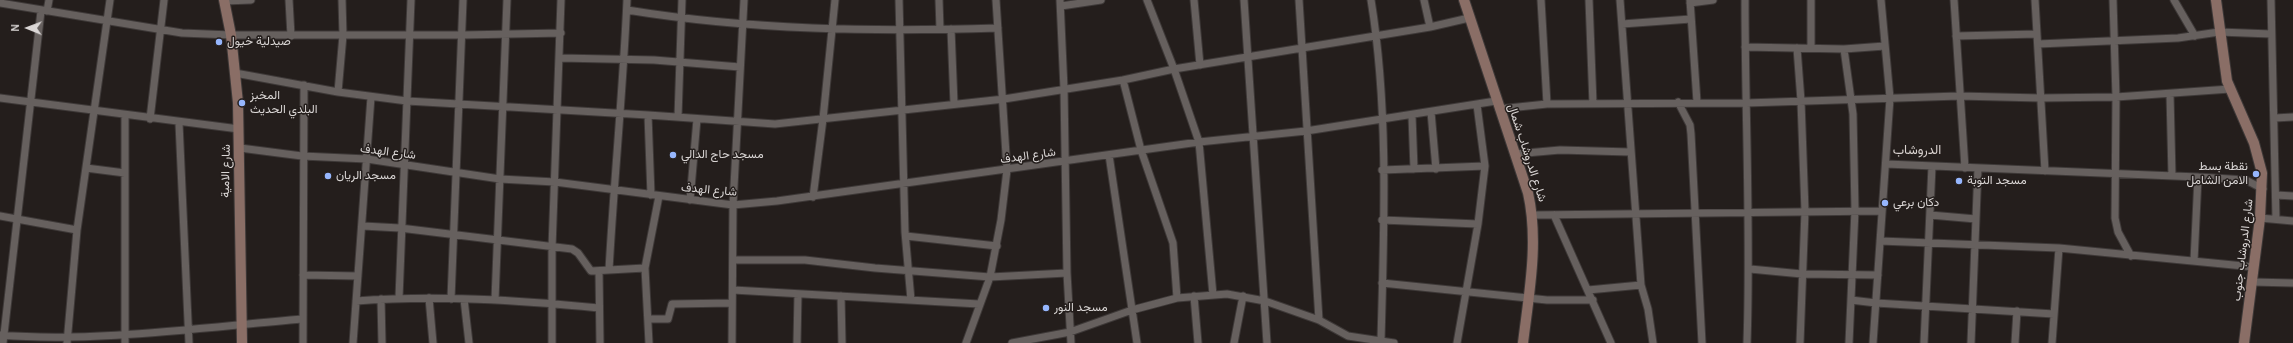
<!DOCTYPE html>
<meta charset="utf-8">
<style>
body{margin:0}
#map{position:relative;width:2293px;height:343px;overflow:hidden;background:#241e1c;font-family:Karla,sans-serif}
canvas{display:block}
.north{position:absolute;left:8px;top:8px;width:40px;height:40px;-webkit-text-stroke:3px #241e1c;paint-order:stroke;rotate:271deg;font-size:11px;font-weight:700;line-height:16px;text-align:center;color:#dad6d5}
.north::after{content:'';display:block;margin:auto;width:14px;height:18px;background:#dad6d5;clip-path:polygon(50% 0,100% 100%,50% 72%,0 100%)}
</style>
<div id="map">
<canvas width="2293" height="343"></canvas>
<div class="north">N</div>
</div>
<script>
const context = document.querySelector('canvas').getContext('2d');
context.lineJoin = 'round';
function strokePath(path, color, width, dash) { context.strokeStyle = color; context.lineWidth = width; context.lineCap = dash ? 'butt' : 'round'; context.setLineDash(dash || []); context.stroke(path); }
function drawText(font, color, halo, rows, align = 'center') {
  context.font = font + ' Karla,Vazirmatn,sans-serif'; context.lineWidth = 3; context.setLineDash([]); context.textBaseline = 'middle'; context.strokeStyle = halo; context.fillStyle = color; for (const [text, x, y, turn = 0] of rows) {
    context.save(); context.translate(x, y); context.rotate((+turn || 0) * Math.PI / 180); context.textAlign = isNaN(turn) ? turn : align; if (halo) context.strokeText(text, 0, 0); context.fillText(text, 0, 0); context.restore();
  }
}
const street = new Path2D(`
 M289,0L291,36
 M899,0L905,232L911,300
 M939,0L940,29
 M1060,0L1064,89L1067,273L1071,343
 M1147,0L1174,69L1199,142L1213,295
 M1194,0L1200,65
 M1244,0L1267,343
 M1299,0L1319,320
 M1371,0C1389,110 1384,229 1381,340
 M1424,0L1430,27
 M1541,0L1547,104
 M1589,0L1593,104
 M1620,0L1641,285L1648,309L1653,343
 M1690,0L1697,102
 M1745,0C1745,114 1751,229 1747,343
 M1811,0V48
 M1954,0L1965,168
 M2035,0L2045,171
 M2113,0L2116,97L2115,218L2118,232L2131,256
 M2174,0L2195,36
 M2271,0L2276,219
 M224,1L251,0
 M0,3L182,33L231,35H463L561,33
 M1690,3L1713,0
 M1061,6L1101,0
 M627,10C750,30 874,32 998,28
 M47,11L49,0
 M1622,24L1691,19
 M951,29L954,104
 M1956,36L2037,34
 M2038,44L2178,38L2219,32L2271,34
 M1745,47L1844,49L1885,46
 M1797,48L1801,101L1805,211L1800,343
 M1844,49L1853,114L1855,210L1849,343
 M560,58L654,60L740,67
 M235,73L338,92L407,101L648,115L775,124L1004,99L1123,80L1174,69L1430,27L1469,18
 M1123,80L1141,150L1173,243L1177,298
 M338,92L343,35L342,0
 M2170,94L2172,176
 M0,98L239,129
 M1678,102L1690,125L1691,134L1702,343
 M1499,109L1547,104L1746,103L1959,96L2040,98L2116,97L2230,89
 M1431,112L1436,169
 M648,115L651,195
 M125,116V343
 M1412,116L1414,169
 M678,117L682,0
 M2275,118L2293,117
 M150,119L164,0
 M179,123L189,343
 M240,148L302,156L367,159L500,179L555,182L733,205L777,201L1199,142L1306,131L1496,101
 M1515,154L1560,150L1630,152
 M1109,155L1137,343
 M1886,164L2198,177L2246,180L2263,189
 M86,168L125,173
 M1382,170L1485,166
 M2276,195L2293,196
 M813,197L823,119L835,0
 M690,200L697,119
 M1533,215L1882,211
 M1554,215L1611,343
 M1930,215L1976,219
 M0,216L77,230
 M2260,218L2293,221
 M1382,220L1478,224
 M363,226L400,228L572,249L578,253L591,271L645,268
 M906,236L997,246
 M1880,241L2059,248L2254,267
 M733,260H805L875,268L990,277L1067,273
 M2194,261L2198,177
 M1750,269L1802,274L1878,275
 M609,270C614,180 623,90 627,0
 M599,271L600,343
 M303,275L358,276
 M2252,282L2293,283
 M1382,283L1547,300H1593
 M733,290L979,304
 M1588,290L1641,285
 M841,296L842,343
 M1194,296L1198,343
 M399,298L411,0
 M429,298L433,343
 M381,299L382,343
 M451,299L463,0
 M464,299L469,343
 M495,300L507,0
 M1851,300L1876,303L2054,314
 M356,301C437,295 518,300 599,308
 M648,319H668L672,304L732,303
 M0,335C93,343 207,327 302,319
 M3,343L41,11
 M67,343L77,230L110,0
 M303,343L304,85
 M353,343L371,97
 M552,343V248L561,0
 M649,343L645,268L659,196
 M732,343L733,205L744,0
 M797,343L798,294
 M966,343L990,277L1001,220L1007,170L996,0
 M1012,343L1070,332L1132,310L1177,298L1227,294L1265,301L1319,320L1348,336L1394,343
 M1234,343L1243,296
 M1457,343L1478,224L1485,166L1477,105
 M1873,343L1890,98L1881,0
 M1924,343L1932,166
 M1971,343L1978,168
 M2015,343L2017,311
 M2052,343L2059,248`);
const secondary = new Path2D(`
 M224,0L231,35L238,103L242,343
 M1464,0L1528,193C1539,242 1529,293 1523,343
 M2216,0L2227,81L2254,143L2262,173L2260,218L2244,343`);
strokePath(street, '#3e3938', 9);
strokePath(secondary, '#3e3938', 12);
strokePath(street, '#66605e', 7);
strokePath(secondary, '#8a6e66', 10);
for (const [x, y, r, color] of [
 [219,42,4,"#96b6fd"],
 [242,103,4,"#96b6fd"],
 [673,155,4,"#96b6fd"],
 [2256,174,4,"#96b6fd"],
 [328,176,4,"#96b6fd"],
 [1959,181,4,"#96b6fd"],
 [1885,203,4,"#96b6fd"],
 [1046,308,4,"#96b6fd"]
]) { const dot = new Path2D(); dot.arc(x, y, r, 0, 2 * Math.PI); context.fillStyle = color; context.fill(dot); strokePath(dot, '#241e1c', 1.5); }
drawText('12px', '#dad6d5', '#241e1c', [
 ["صيدلية خيول",227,42],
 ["المخبز",250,96],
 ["البلدي الحديث",250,110],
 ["مسجد حاج الدالي",681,155],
 ["نقطة بسط",2248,167,"right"],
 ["الامن الشامل",2248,181,"right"],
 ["مسجد الريان",336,176],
 ["مسجد التوبة",1967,181],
 ["دكان برعي",1893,203],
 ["مسجد النور",1054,308]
], 'left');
drawText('12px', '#dad6d5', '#241e1c', [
 ["شارع الهدف",388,152,7],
 ["شارع الدروشاب شمال",1527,153,72],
 ["شارع الهدف",1028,156,-8],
 ["شارع الامية",226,171,-89],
 ["شارع الهدف",709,190,5],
 ["شارع الدروشاب جنوب",2243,250,-83]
]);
drawText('13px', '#dad3d0', '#241e1c', [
 ["الدروشاب",1917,150]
]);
</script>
